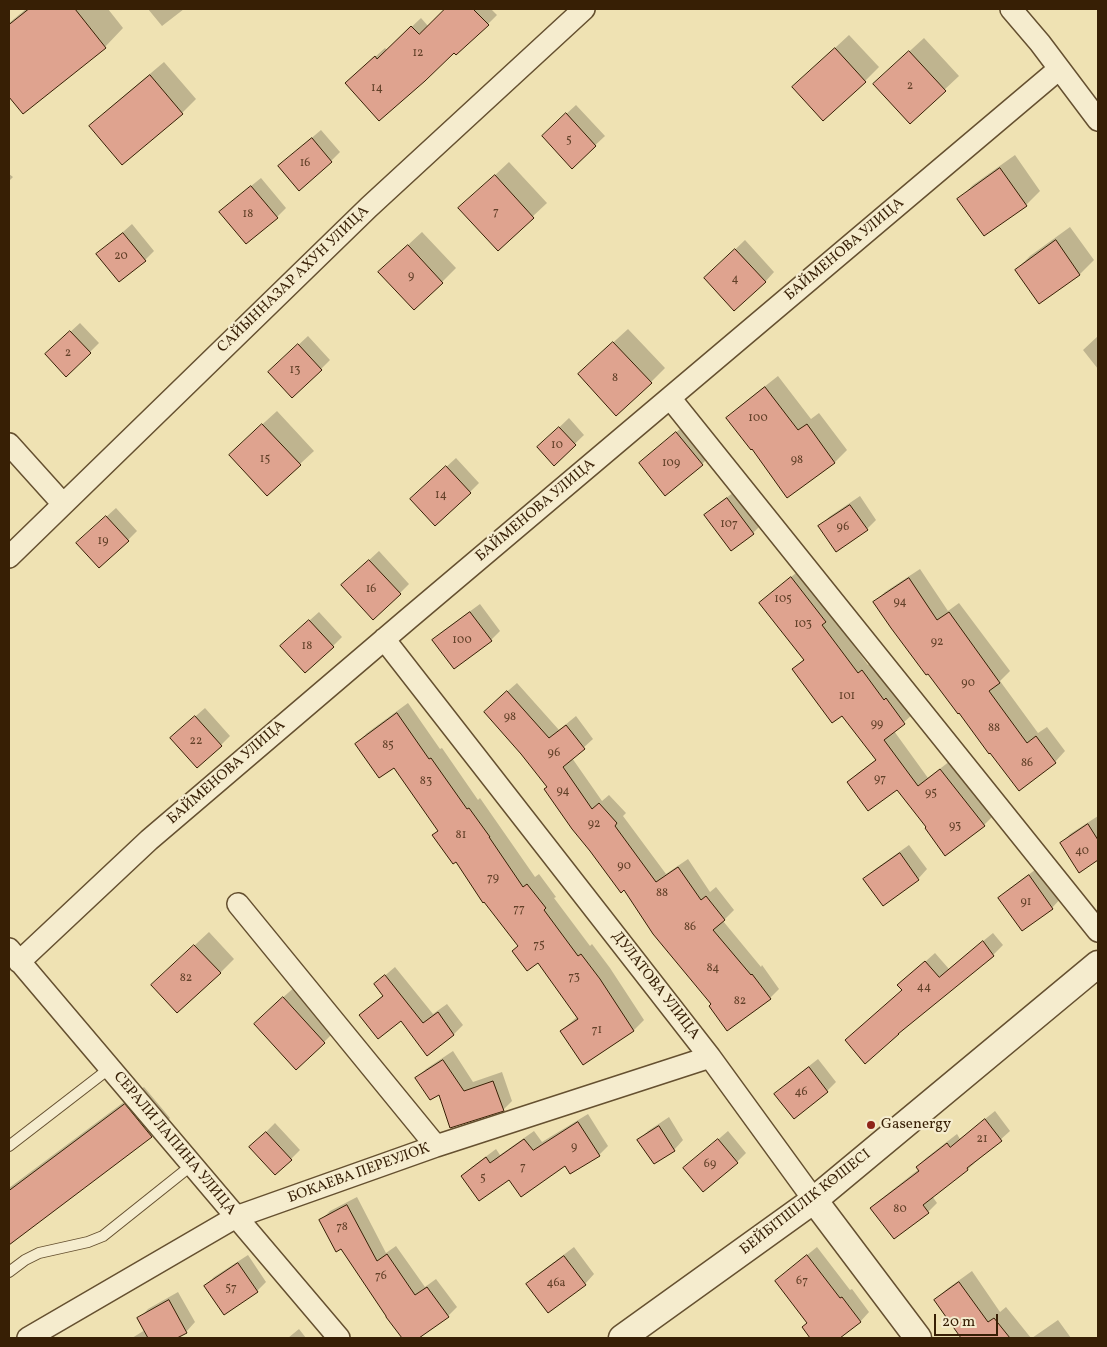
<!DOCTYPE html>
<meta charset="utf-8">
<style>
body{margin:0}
#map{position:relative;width:1107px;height:1347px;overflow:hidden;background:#efe2b3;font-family:Vollkorn,serif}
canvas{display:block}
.frame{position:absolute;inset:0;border:10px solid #371f05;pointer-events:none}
.scale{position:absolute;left:934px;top:1314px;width:64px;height:22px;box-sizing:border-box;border:2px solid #371f05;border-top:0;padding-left:6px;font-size:15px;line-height:18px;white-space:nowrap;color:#371f05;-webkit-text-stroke:4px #f5ecce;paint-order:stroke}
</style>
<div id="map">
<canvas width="1107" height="1347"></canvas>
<div class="frame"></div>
<div class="scale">20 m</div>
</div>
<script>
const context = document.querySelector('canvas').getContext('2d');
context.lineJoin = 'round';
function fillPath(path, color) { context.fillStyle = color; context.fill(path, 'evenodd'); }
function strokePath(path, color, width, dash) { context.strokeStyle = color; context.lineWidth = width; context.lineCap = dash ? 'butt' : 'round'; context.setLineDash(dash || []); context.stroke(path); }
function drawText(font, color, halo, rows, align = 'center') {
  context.font = font + ' Vollkorn,serif'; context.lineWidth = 4.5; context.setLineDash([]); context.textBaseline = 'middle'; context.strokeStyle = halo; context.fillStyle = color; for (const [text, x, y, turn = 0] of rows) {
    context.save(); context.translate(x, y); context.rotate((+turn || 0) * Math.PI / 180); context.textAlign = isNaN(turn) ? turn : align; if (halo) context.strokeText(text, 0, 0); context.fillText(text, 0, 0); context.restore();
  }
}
fillPath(new Path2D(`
 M26,9H108L123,28L105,47L23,112L9,95V23Z
 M148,9H184L162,26Z
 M447,9H491L497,15L488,24L454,51L356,74L385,48L387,50L421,18L428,26Z
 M849,35L879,67L865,81L808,73Z
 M924,38L959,76L910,122L889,70Z
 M164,62L196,99L182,113L91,126L105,112Z
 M576,105L605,136L572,167L552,127Z
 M321,130L340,152L331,161L289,157Z
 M1015,155L1040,191L1026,205L959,199L973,185Z
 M509,162L547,203L498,249L460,208Z
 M9,174L13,177L9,181Z
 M261,178L286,208L277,217L230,203Z
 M132,224L154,251L145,260L98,254Z
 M1070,227L1094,260L1080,274L1039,303L1016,270L1030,256Z
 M422,232L456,268L442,282L394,258Z
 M745,240L774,272L765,282L715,269Z
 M80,323L99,343L90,352L56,345Z
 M628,329L665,368L651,382L594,360Z
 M308,336L330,360L321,369L279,363Z
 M1098,336V369L1083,350Z
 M778,376L811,419L819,413L847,450L835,462L788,496L752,447L728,418L740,406Z
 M277,411L314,451L300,464L244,441Z
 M569,418L584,435L554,464L548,438Z
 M686,424L711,455L702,464L650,454Z
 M456,458L479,483L470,492L421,490Z
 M737,490L762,524L753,533L706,515L715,506Z
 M860,496L876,520L867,529L820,527L829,517Z
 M116,508L137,531L128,540L87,534Z
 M379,551L409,584L400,593L352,576Z
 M801,569L834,612L831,615L868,665L872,662L913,714L894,731L928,778L950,761L993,816L984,825L928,827L898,788L848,782L858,773L877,759L843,714L794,669L804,659L770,594Z
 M920,569L948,611L959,603L1010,671L1000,681L1038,733L1047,727L1065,751L1055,762L1019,789L875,602L885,592Z
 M480,604L500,631L491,640H434L443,631Z
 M319,612L342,637L333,646L291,637Z
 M517,683L559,730L576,716L593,739L572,758L602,801L609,795L626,813L623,816L666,874L688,859L710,892L716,887L734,910L723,921L761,967L762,965L779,989L770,998L712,1004L548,787L494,703Z
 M408,703L440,749L442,748L478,800L480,798L535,877L539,874L556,897L554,898L590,946L592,944L610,968L644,1020L633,1031H561L578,1016L538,962L519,945L456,860L434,835L439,830L394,766L356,744L367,733Z
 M205,708L230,736L221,745L181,729Z
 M1098,816V858L1079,871L1061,844L1070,834Z
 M909,845L927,869L918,879L883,904L865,879L874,870Z
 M1039,867L1061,898L1052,908L1022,929L1000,898L1009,889Z
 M209,932L234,959L220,973L167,971Z
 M993,933L1003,945L993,955L906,1026L903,990L899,985L935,953L949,969Z
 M395,967L433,1014L447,1004L463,1025L454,1034L427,1054L401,1019L361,1015L383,995L375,984Z
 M298,984L338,1028L324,1042L269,1010Z
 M453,1051L473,1082L502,1072L512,1101L503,1110L439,1093L417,1078L426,1069Z
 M818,1059L836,1082L827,1091L776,1094L785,1085Z
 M144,1087L170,1118L151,1136L9,1243V1188Z
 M995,1111L1010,1131L968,1169L932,1196L937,1203L928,1212L872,1208L881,1199L919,1169L917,1167L926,1158L957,1134L960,1139Z
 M588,1114L608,1146L599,1155L509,1178L463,1176L472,1167L496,1149L500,1155L534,1131L542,1142Z
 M669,1117L683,1140L674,1150L654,1163L639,1140L648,1131Z
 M275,1123L300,1150L291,1159L260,1138Z
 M728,1131L746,1153L737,1162L685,1168Z
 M357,1197L386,1253L396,1246L425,1287L436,1279L457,1307L448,1316L417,1338H403L321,1220L330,1211Z
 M574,1247L594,1274L585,1284H528L537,1275Z
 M817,1247L850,1290L852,1289L869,1312L860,1322L837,1338H812L803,1327L808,1322L776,1281L786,1272Z
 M248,1255L266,1282L257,1291L224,1314L205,1286L214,1277Z
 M972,1271L1000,1312L1006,1307L1031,1338H965L935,1300L947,1289Z
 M178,1292L195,1322L186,1332L174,1338H132L145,1330L139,1319L148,1309Z
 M1058,1320L1071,1338H1032Z
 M299,1329L306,1338H288Z`), '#0003');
const building = new Path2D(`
 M29,9H75L106,48L23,114L9,97V25Z
 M445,9H473L489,25L456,55L454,53L425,81L379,121L345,83L375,56L377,59L411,26L419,34Z
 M835,48L866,82L823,121L792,87Z
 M909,51L946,91L910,124L873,84Z
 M150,75L183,114L122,165L89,126Z
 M566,113L596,146L572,169L542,136Z
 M312,138L332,162L299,191L278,166Z
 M1000,168L1027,206L984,236L957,199Z
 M495,175L534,218L498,251L458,208Z
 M251,186L278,218L246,244L219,212Z
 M123,233L146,261L119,282L96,254Z
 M1056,240L1080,275L1039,304L1015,270Z
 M408,245L443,283L414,310L378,272Z
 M735,249L766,282L734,311L704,278Z
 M70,331L91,353L66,377L45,354Z
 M613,342L652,383L616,416L578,374Z
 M298,344L322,370L292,398L268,372Z
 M765,387L798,430L807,424L835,463L787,498L752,449L751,450L726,418Z
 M262,424L301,465L267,496L229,455Z
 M559,427L576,445L554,466L537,447Z
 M676,432L703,465L665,496L639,463Z
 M446,466L471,493L435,526L410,499Z
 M727,498L754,534L731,551L704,515Z
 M850,505L868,530L836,552L818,526Z
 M106,516L129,541L99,568L76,543Z
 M369,560L401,594L373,620L341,585Z
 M791,577L826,622L822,625L858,673L862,670L884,700L886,698L905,724L884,740L918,786L940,769L985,826L945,856L925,828L926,827L897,790L868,811L847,782L876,760L842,716L832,723L792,669L804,660L759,603Z
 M909,578L937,620L949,612L1000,683L989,691L1027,743L1036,736L1056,763L1019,791L990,753L989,754L959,713L958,714L928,674L926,675L891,628L873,602Z
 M470,612L492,641L454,669L432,640Z
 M309,620L334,647L305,673L280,646Z
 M507,691L549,738L566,725L585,749L563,767L592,809L599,803L617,823L615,826L656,882L678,867L701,900L706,896L725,920L713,930L751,975L752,974L771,999L727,1031L709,1006L711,1004L653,934L624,890L621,893L590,851L572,829L544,789L547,787L521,754L484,712Z
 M397,713L429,759L431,758L467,809L469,808L490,837H489L523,887L527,884L546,908L544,910L578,956L581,954L600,979L634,1031L583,1065L560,1031L578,1019L538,963L527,971L512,951L518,946L484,902L483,903L456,862L453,864L432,835L438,831L394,768L379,778L355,744Z
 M195,716L222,746L197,768L170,738Z
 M1088,824L1098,840V860L1079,873L1060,843Z
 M900,853L919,880L883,906L863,879Z
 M1029,875L1053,909L1022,931L998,898Z
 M983,941L994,956L898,1034H899L865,1064L845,1040L902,990L897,985L925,961L939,977Z
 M194,945L221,973L177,1013L151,985Z
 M385,975L423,1023L438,1012L454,1035L427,1056L401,1021L378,1039L359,1015L383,996L374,984Z
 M283,997L325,1043L296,1070L254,1024Z
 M443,1060L464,1091L493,1081L504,1111L450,1128L439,1095L430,1100L415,1078Z
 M809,1067L828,1092L794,1119L774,1094Z
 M125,1104L152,1137L9,1245V1191Z
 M985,1119L1002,1141L967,1168L968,1170L923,1205L929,1213L894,1239L870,1208L919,1171L916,1167L947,1143L950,1147Z
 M578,1122L600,1156L570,1174L565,1166L521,1197L509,1180L479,1201L461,1176L486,1157L490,1163L524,1139L533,1150Z
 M659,1126L675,1151L654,1164L637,1140Z
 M266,1132L292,1160L275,1175L249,1147Z
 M718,1139L738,1163L703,1192L683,1168Z
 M347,1205L377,1261L387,1254L415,1295L427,1287L449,1317L419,1338H402L386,1317V1316L341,1249L336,1252L319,1220Z
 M807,1255L840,1298L842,1297L861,1322L840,1338H810L802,1327L807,1323L775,1281Z
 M564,1256L586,1285L548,1313L526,1284Z
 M238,1263L258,1292L224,1315L204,1286Z
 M959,1282L988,1322L994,1318L1010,1338H961L934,1300Z
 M169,1300L187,1333L177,1338H148L137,1318Z`);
fillPath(building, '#dfa38f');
strokePath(building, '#371f05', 1);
const service = new Path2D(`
 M9,1146L110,1068
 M9,1272L25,1260L39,1253L88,1242L103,1236L192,1165`);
const minor = new Path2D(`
 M1011,9L1040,43L1098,120
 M670,398L1098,931
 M9,444L63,504
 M9,557L369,207L584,9
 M384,639L710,1057L814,1200
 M238,904L436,1146
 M9,949L339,1338
 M19,962L149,840L408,619L1059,69
 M28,1338L236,1217L436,1146L710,1057`);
const tertiary = new Path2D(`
 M814,1200L918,1338
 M622,1338L814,1200L1098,964`);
strokePath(service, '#655030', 12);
strokePath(minor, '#655030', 24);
strokePath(tertiary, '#655030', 29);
strokePath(service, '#f5ecce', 10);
strokePath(minor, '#f5ecce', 21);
strokePath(tertiary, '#f5ecce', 26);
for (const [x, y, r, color] of [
 [871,1125,5,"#8f2418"]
]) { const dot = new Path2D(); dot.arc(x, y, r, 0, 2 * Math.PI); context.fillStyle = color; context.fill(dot); strokePath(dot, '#f5ecce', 2); }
drawText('12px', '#614028', null, [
 ["12",418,54],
 ["2",910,87],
 ["14",377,89],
 ["5",569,141],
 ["16",305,164],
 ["7",496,213],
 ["18",248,215],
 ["20",121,257],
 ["9",411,277],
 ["4",735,280],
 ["2",68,354],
 ["13",295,371],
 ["8",615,379],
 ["100",758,419],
 ["10",557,446],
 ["15",265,460],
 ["98",797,461],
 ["109",671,464],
 ["14",441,496],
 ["107",729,525],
 ["96",843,528],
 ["19",103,542],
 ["16",371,590],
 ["105",783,600],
 ["94",900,603],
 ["103",803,625],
 ["100",462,641],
 ["92",937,643],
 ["18",307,647],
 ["90",968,684],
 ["101",847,697],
 ["98",510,718],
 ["99",877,725],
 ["88",994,729],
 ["22",196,742],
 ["85",388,746],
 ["96",554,754],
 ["86",1027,764],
 ["97",880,780],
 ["83",426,782],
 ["94",563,792],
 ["95",931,794],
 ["92",594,825],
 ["93",955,827],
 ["81",461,836],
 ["40",1082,852],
 ["90",624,867],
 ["79",493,879],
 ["88",662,894],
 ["91",1026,903],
 ["77",519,910],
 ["86",690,928],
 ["75",539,946],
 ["84",713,969],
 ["73",574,978],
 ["82",186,979],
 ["44",924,988],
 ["82",740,1002],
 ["71",597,1031],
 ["46",801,1093],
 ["21",982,1140],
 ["9",574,1148],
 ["69",710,1165],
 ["7",523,1168],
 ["5",483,1179],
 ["80",900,1210],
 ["78",342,1228],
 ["76",381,1277],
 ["67",802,1282],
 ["46а",556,1284],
 ["57",231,1289]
]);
drawText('15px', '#371f05', '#f5ecce', [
 ["БАЙМЕНОВА УЛИЦА",845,250,-40],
 ["САЙЫННАЗАР АХУН УЛИЦА",294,280,-44],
 ["БАЙМЕНОВА УЛИЦА",536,511,-40],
 ["БАЙМЕНОВА УЛИЦА",227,773,-41],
 ["ДУЛАТОВА УЛИЦА",655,986,52],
 ["СЕРАЛИ ЛАПИНА УЛИЦА",174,1144,50],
 ["БОКАЕВА ПЕРЕУЛОК",359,1174,-20],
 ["БЕЙБІТШІЛІК КӨШЕСІ",806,1203,-38]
]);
drawText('15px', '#371f05', '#f5ecce', [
 ["Gasenergy",881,1125]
], 'left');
</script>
